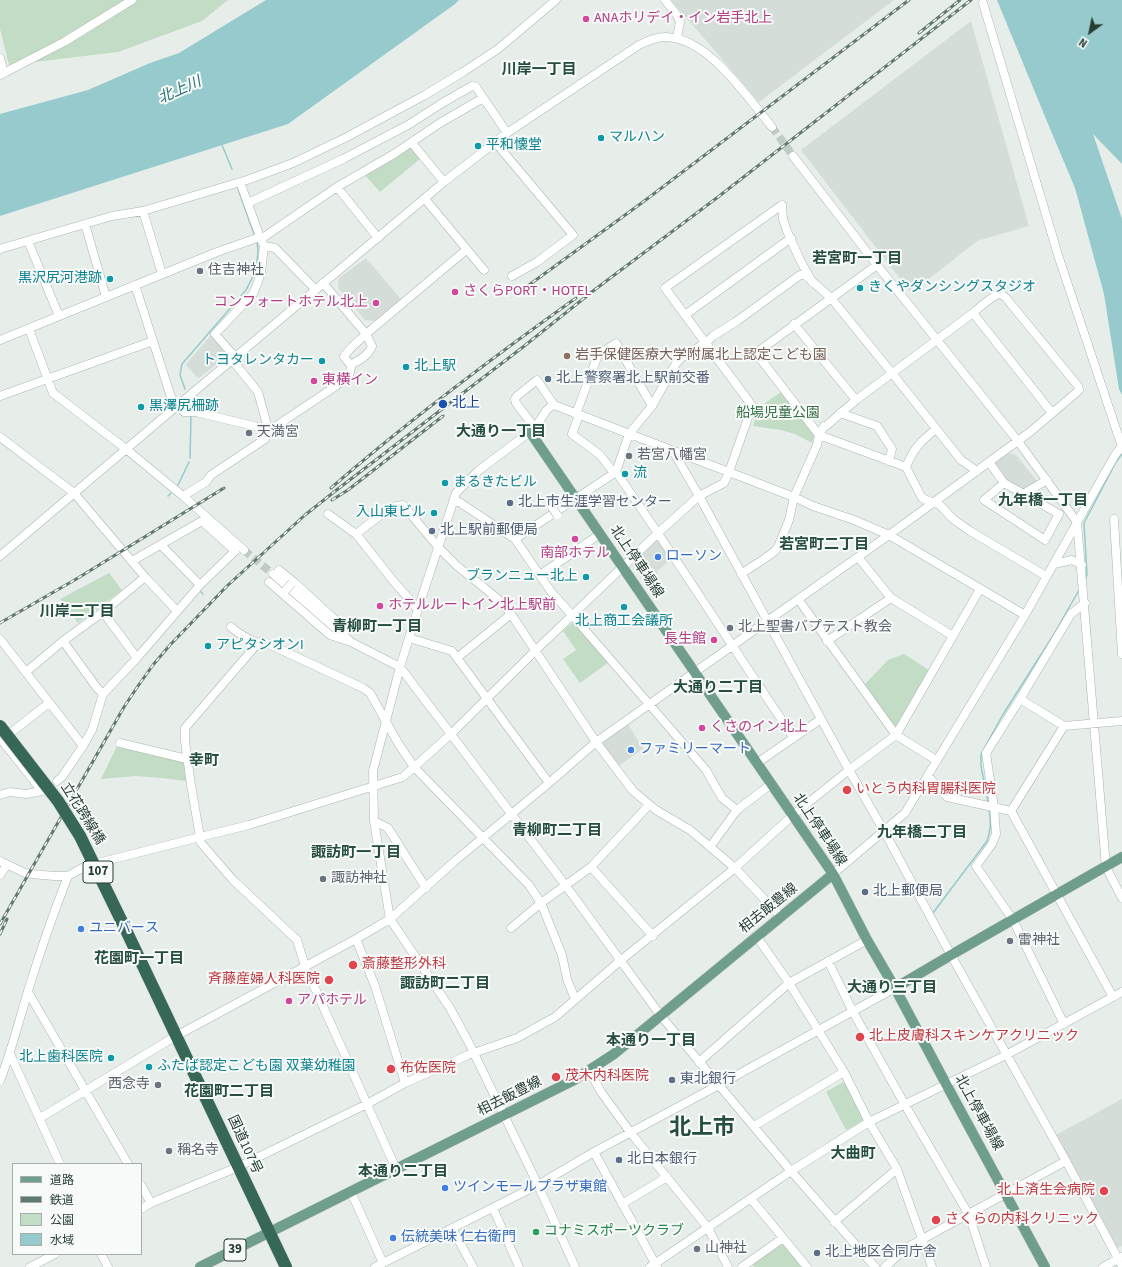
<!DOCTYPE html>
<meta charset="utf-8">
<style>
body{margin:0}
#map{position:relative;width:1122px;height:1267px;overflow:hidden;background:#e7eeea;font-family:"Source Sans 3","Noto Sans JP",sans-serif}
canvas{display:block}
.legend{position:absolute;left:12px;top:1163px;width:130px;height:92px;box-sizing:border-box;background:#f7faf8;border:1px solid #a4afaa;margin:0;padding:5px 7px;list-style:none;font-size:12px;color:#273e35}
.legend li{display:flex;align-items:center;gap:8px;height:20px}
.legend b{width:20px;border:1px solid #a4afaa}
.north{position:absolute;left:1070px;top:12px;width:40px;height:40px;-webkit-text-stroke:3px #f7faf8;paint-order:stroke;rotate:213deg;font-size:11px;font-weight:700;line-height:16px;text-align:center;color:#273e35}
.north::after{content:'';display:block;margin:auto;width:14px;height:18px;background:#273e35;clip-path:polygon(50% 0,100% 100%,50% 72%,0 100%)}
</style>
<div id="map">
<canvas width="1122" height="1267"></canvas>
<ul class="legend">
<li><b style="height:5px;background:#709e8c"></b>道路</li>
<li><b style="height:5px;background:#627970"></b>鉄道</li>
<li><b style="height:11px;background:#c2dcc6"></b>公園</li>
<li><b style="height:11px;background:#96cacc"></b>水域</li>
</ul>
<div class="north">N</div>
</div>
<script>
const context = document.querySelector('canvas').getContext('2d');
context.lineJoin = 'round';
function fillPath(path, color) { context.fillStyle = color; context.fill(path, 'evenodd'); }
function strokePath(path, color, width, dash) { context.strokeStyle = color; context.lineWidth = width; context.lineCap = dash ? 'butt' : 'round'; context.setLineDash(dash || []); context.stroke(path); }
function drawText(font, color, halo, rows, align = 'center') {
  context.font = font + ' "Source Sans 3","Noto Sans JP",sans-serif'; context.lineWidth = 4; context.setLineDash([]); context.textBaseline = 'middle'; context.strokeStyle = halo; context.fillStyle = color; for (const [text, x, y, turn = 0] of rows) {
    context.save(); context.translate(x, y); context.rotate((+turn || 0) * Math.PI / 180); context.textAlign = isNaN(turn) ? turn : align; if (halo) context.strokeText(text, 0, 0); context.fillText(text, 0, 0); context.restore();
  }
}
fillPath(new Path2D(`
 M671,0H894L759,102Z
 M971,21L1029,226L977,241L911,293L801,150Z
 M366,258L401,299L375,321L365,320L338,288L339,278Z
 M212,334L228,355L199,378L197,377L186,365L187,363Z
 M1008,453L1016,455L1037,481L1022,491L1009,484L993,464Z
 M656,540L660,541L671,559L657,571L658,573L644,582L632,565V562Z
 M628,724L643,749L617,767L602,745L603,742Z
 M1122,1099V1246L1117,1248L1056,1135Z`), '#d5ddd8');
fillPath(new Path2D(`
 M0,0H228L202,21L118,52L9,65L0,29Z
 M410,147L420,159L380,192L364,174Z
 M781,392L815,434L812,443L795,434L781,430L753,426L758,408Z
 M109,573L122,590L78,623L60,599Z
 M575,621L609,662L580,683L563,659L576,650L563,631Z
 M904,654L929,670L895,728L864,685L888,660Z
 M118,744L185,761L186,781L162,778L136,776L101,779Z
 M845,1081L866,1120L846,1130L826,1092Z
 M783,1243L802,1267H754L753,1264Z`), '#c2dcc6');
fillPath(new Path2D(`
 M266,0H459L455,4L288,124L0,216V114L88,90L150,63L179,53Z
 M997,0H1122V164L1093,134L1122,219V395L1119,389L1104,294L1075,188L1046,119Z`), '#96cacc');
strokePath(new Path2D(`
 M222,145L232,169
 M238,189L254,234
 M185,389L180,375L182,364L246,290C255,275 260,259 257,242
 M189,399L191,409
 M190,458L191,416
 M178,485L189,462
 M168,496L171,493
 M1086,578L1087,574L1084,523L1116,462L1122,454
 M199,590L203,594
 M988,802L981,766V754L1002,716L1054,634L1079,590
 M933,913L987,841C991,830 991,822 989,810`), '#96cacc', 1.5);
strokePath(new Path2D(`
 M772,127L793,156
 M244,550L273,574`), '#c1cbc6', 8, [8, 4]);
const minor = new Path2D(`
 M665,0L677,15L680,22L677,38
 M983,3L1058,255L1122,447
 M0,58L4,73
 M0,75L64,42L132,0
 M495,142L573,235L537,262L512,276
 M412,143L444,182
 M793,156L877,265L1017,440L1077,522L1106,867L1122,898
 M337,187L378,238
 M425,199L484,270
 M248,203L343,159L408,125L444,102L472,86L476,87L507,133
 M143,211L162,274
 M85,224L106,297
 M28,241L59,316
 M264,246L275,248L316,290
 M0,249L112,216L143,211L247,180L293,163L345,138L425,95L463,72L498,49L556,0
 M877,265L756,353L819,435L906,467L922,498L933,503L939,504L953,519L970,531L1046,576
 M323,283L366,334L372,346C369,355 360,360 352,364L349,363L344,357C348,349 360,340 366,334L466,250
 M135,285L171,397L177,406L184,412H196L270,430
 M973,313L1052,413
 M685,315L791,238
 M794,324L856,400
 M29,329L53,393L126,449L183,496L244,550
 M0,340L217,252L260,237L240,182
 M235,357L215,334L253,294L258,282L261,272L264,246L261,239L337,187L394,154L440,123L483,98
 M232,360L258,392L267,425L270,430
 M0,396L153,341
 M840,413L877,426L892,449L889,461
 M576,414L598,355L616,343L652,406
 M579,415L572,434L600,455L614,473
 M535,428L516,403L515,399L517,396L537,380L554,405
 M0,437L74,493L145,577L177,611
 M673,451L699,496L849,770L884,831L951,955L1066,1161L1122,1266
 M989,462L1004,483L1059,514L1045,540L984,500L1004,483
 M906,467C914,448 920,442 936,429
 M1023,494L1047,480
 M183,496L206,482L211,475L265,439L270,430L336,386L349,375L352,364
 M454,501L459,502L515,539L552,593L572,615L706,770L722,798L737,810
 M328,514L356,534L395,583L418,609
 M1114,519L1122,654
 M356,534L391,507L403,505L439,548L456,565L498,599L511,614L596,742L633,791L656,810L690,830L735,868L781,917
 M515,539L616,472
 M161,545L200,585
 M0,556L177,406L444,182L507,133L639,45C647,41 656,37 665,37C708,37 747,97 772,127
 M858,557L891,598L953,636
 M1054,564L1072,560L1082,565
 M279,570L294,582L346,630
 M273,574L351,642L400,667L566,886L661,1016L791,1171L875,1267
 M540,575L600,534
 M269,582L330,635L348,641
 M798,599L896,735L936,760
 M103,612L137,658
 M231,627C239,634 247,639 258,643L262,641L363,688L370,693L398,743L414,767L529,885L541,903L562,955L567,979L575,999
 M409,638L452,651L549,783
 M0,639L83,746L92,730L103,694L137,658L200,585L235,551L202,521L132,561
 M63,641L97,688L103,694
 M827,641L891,598
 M258,643L185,728V741L191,785L201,843L233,880L297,940L305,966L396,1169
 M457,658L511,614
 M26,672L63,641L103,612L145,577
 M1020,699L1064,726L1122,721
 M0,738L42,791L26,794L10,792L0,795
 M4,738L49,703
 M794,738C734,650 677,559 616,472L629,434L652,406L675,365L680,359L708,341L713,336L737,321L800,275H805L831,298L892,373L961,460L977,471
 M120,743L187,759
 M757,763L821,719
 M928,776L947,797L1011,811L1113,997
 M57,781L62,777L83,746
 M1011,811L1064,726
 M374,821L388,828L426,888
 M710,847L737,810L771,784
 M0,861L25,873L32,874L54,876H68L86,866L200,837L249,825L403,777L451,734L535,651L658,533L699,496L724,483L729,472L749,415L753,407L665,288L782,205L783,219L787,231L800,260L812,282
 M591,867L653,936
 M833,874L905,813L1025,615L1115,455L1122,446
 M0,875L7,865
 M511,928L541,903L591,867L649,805
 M757,937L789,983L844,1072L869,1122L897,1169L932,1267
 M356,939L375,986L405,1083
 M828,961L853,1012L905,1105L969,1215L986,1267
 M28,992L128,1164
 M1064,1024L1013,920L976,866L992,844L996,834L994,807L986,753L1020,699L1071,614L1085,603
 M10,1054L60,1164
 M699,1062L789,983L867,940
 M589,1070L601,1092L630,1132L708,1228L728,1267
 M0,1081C11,1052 19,1021 28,991C40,952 53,914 68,876
 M40,1118L176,1036L356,939L390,919L456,860L549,783L596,742L889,535L1030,432L1076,393L1079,390L1078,386L1006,298L1000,293C990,298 982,305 973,313L856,400L826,426H824L819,435L817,445L794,497L789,520L778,547L775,551L764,559L741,574
 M754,1126L844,1072
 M594,1152L657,1267
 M141,1185L151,1203
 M351,1192L383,1263
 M751,1199L807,1267
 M622,1204L667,1177
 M493,1208L519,1267
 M141,1209L151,1203L238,1167L367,1104L405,1083L468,1055L517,1038L555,1017L620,961L735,868L793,815L849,770L896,735L980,589
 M834,1222L897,1169
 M452,1228L473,1267
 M101,1254L108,1267
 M30,1267L55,1254
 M375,1267L538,1185L594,1152L719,1085L895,988
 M575,1267L538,1185L469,1043L450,1008L390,919L374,821L373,771L400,667L418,609L456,493L478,471L535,428L546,411L550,407L554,405L794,497L813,506L854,520L889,535L1025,615
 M650,1267L791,1171L869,1122L1006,1055L1122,992
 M742,1267L783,1238
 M885,1267L906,1248L1066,1161
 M1103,1267L1122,1257`);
const major = new Path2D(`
 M530,432L833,874L867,940L895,988L946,1084L1045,1267
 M895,988L951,955L1122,857
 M200,1267L574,1080L614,1054L833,874`);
const highway = new Path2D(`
 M124,926L286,1267`);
strokePath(minor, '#aab6b0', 9);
strokePath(major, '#c3c9c6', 11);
strokePath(highway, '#c3c9c6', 13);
strokePath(minor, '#fff', 8);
strokePath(major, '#709e8c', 10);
strokePath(highway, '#366757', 12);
const rail = new Path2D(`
 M919,33L960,0
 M518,293L643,202L909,0
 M331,488C409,420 492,358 576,298
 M332,500L348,490L443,416
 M0,623L78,578L224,488
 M0,924L124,707L138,686L153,665L170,645L227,586L305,515L334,492L523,347L593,291L718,197L971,0
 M0,934L7,919`);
strokePath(rail, '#627970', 3);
strokePath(rail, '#f7faf8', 1.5, [4.5]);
const minorBridge = new Path2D(`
 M552,507L557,515
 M285,591L292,583`);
const highwayBridge = new Path2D(`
 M0,726L58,801L80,836L124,926`);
strokePath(minorBridge, '#aab6b0', 9, []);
strokePath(highwayBridge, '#c3c9c6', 13, []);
strokePath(minorBridge, '#fff', 8);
strokePath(highwayBridge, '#366757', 12);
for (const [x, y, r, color] of [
 [586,19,4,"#d1479c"],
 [601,138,4,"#0f9aa8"],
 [478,146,4,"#0f9aa8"],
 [200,271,4,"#6b7280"],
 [110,279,4,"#0f9aa8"],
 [860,288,4,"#0f9aa8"],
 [455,292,4,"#d1479c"],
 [376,303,4,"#d1479c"],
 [567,356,4,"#8d6e63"],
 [322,361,4,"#0f9aa8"],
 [406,367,4,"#0f9aa8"],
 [548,379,4,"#5c6f8a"],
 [314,381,4,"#d1479c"],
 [443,404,5,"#1a4fb4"],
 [141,407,4,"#0f9aa8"],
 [249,433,4,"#6b7280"],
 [629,456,4,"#6b7280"],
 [625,474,4,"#0f9aa8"],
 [445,483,4,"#0f9aa8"],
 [510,503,4,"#5c6f8a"],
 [434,513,4,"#0f9aa8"],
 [432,531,4,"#5c6f8a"],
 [575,539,4,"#d1479c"],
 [658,557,4,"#3f7fe0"],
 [586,577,4,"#0f9aa8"],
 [380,606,4,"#d1479c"],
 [624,607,4,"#0f9aa8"],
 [730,628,4,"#6b7280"],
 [714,640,4,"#d1479c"],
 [208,646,4,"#0f9aa8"],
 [702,728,4,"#d1479c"],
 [631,750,4,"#3f7fe0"],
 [847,790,5,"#e0444e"],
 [323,879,4,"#6b7280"],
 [865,892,4,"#5c6f8a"],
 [81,929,4,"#3f7fe0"],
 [1010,941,4,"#6b7280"],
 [353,965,5,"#e0444e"],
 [329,980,5,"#e0444e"],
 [289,1001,4,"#d1479c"],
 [860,1037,5,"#e0444e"],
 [111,1058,4,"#0f9aa8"],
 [149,1067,4,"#0f9aa8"],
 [391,1069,5,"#e0444e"],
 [556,1077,5,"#e0444e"],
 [672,1080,4,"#5c6f8a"],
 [158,1085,4,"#6b7280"],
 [169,1151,4,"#6b7280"],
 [619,1160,4,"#5c6f8a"],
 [445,1188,4,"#3f7fe0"],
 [1104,1191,5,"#e0444e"],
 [936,1220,5,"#e0444e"],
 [536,1232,4,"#2e9e5b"],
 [393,1238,4,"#3f7fe0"],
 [697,1249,4,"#6b7280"],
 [817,1253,4,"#5c6f8a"]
]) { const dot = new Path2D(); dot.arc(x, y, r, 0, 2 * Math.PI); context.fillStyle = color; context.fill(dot); strokePath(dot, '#f7faf8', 1.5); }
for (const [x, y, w] of [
 [98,872,30],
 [235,1250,22]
]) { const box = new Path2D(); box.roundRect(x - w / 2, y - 11, w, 22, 3); context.fillStyle = '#f7faf8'; context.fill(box); strokePath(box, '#273e35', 1); }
drawText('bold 13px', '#273e35', null, [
 ["107",98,872],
 ["39",235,1250]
]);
drawText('14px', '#b23c85', '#f7faf8', [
 ["ANAホリデイ・イン岩手北上",594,19],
 ["さくらPORT・HOTEL",463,292],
 ["コンフォートホテル北上",368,303,"right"],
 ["東横イン",322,381],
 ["南部ホテル",575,554,"center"],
 ["ホテルルートイン北上駅前",388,606],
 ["長生館",706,640,"right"],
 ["くさのイン北上",710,728],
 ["アパホテル",297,1001]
], 'left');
drawText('14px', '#0d838f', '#f7faf8', [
 ["マルハン",609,138],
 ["平和懐堂",486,146],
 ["黒沢尻河港跡",102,279,"right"],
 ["きくやダンシングスタジオ",868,288],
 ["トヨタレンタカー",314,361,"right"],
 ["北上駅",414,367],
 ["黒澤尻柵跡",149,407],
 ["流",633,474],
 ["まるきたビル",453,483],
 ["入山東ビル",426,513,"right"],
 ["ブランニュー北上",578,577,"right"],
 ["北上商工会議所",624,622,"center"],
 ["アピタシオンI",216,646],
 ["北上歯科医院",103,1058,"right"],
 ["ふたば認定こども園 双葉幼稚園",157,1067]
], 'left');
drawText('14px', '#5b616d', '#f7faf8', [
 ["住吉神社",208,271],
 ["天満宮",257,433],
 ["若宮八幡宮",637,456],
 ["北上聖書バプテスト教会",738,628],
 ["諏訪神社",331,879],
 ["雷神社",1018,941],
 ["西念寺",150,1085,"right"],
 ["稱名寺",177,1151],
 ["山神社",705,1249]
], 'left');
drawText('14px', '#785e54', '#f7faf8', [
 ["岩手保健医療大学附属北上認定こども園",575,356]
], 'left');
drawText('14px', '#4e5e75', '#f7faf8', [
 ["北上警察署北上駅前交番",556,379],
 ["北上市生涯学習センター",518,503],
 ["北上駅前郵便局",440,531],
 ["北上郵便局",873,892],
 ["東北銀行",680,1080],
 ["北日本銀行",627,1160],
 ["北上地区合同庁舎",825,1253]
], 'left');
drawText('14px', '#164399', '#f7faf8', [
 ["北上",452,404]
], 'left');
drawText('14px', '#367045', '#f7faf8', [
 ["船場児童公園",778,414]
]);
drawText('14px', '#366cbe', '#f7faf8', [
 ["ローソン",666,557],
 ["ファミリーマート",639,750],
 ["ユニバース",89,929],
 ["ツインモールプラザ東館",453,1188],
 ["伝統美味 仁右衛門",401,1238]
], 'left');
drawText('14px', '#273e35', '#f7faf8', [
 ["北上停車場線",636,562,56],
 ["立花跨線橋",82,814,58],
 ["北上停車場線",819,830,56],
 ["相去飯豊線",769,909,-39],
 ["相去飯豊線",510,1097,-27],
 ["北上停車場線",978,1113,61],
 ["国道107号",244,1145,65]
]);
drawText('14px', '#be3a42', '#f7faf8', [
 ["いとう内科胃腸科医院",856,790],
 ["斎藤整形外科",362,965],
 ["斉藤産婦人科医院",320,980,"right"],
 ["北上皮膚科スキンケアクリニック",869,1037],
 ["布佐医院",400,1069],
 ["茂木内科医院",565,1077],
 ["北上済生会病院",1095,1191,"right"],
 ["さくらの内科クリニック",945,1220]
], 'left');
drawText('14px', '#27864d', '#f7faf8', [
 ["コナミスポーツクラブ",544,1232]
], 'left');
drawText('bold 15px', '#254e3f', '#f7faf8', [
 ["川岸一丁目",539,71],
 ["若宮町一丁目",857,260],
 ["大通り一丁目",501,433],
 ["九年橋一丁目",1043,502],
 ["若宮町二丁目",824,546],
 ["川岸二丁目",77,613],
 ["青柳町一丁目",377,628],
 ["大通り二丁目",718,689],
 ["幸町",204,762],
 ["青柳町二丁目",557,832],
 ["九年橋二丁目",922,834],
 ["諏訪町一丁目",356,854],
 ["花園町一丁目",139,960],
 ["諏訪町二丁目",445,985],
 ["大通り三丁目",892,989],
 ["本通り一丁目",651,1042],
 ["花園町二丁目",229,1093],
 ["大曲町",853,1155],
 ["本通り二丁目",403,1173]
]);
drawText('italic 15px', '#287074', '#f7faf8', [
 ["北上川",180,91,-24]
]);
drawText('bold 22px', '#254e3f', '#f7faf8', [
 ["北上市",702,1129]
]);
</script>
